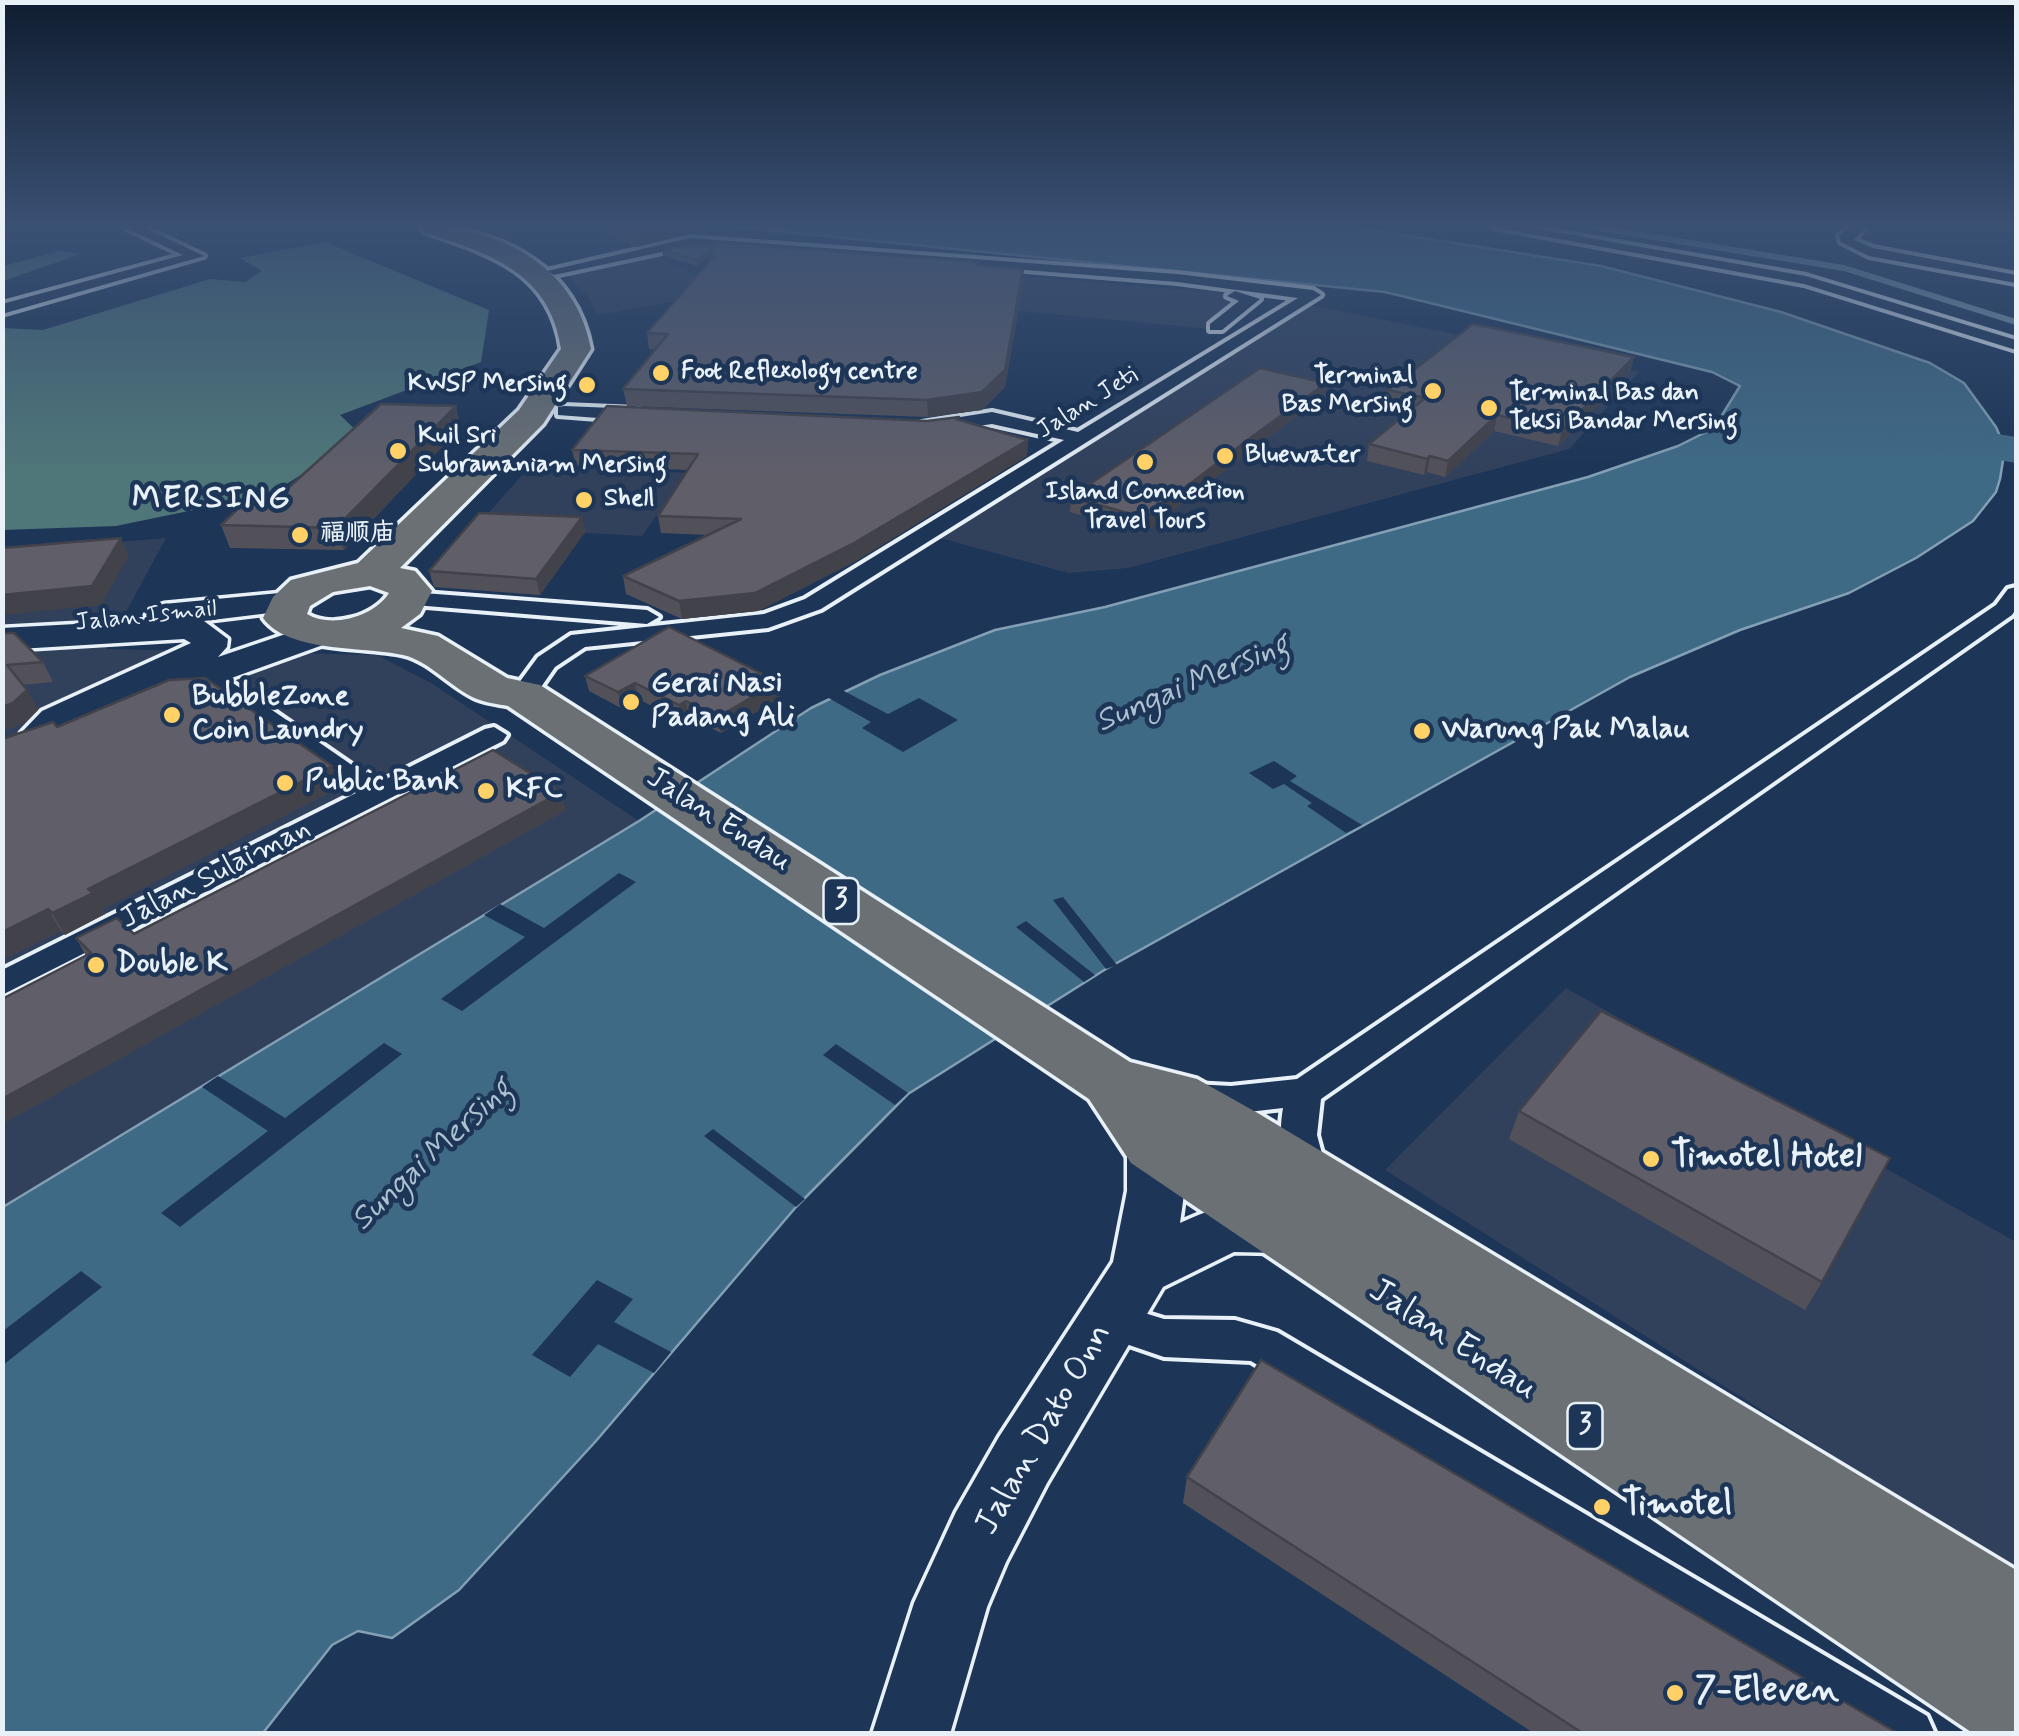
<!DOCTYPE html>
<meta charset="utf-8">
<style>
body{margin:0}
#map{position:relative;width:2019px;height:1736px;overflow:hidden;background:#1d3557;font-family:Mynerve,sans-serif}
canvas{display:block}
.frame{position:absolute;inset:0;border:5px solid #e8f1f8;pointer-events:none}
</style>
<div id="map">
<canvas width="2019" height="1736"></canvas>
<div class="frame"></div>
</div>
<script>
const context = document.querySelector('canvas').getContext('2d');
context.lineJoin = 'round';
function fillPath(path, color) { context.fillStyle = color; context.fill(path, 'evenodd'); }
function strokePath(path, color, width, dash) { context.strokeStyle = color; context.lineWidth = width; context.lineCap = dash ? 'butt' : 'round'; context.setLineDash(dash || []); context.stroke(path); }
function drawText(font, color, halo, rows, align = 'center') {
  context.font = font + ' Mynerve,"LXGW WenKai TC",sans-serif'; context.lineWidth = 9; context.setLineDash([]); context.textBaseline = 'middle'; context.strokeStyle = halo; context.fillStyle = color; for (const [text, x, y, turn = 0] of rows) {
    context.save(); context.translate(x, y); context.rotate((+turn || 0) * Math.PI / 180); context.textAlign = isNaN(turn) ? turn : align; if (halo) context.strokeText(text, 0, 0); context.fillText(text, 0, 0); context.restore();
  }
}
fillPath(new Path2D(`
 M773,255L1245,295L1260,300L1221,330L956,305Z
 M656,257L730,291L598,315L588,297L567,276Z
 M1306,304L1639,372L1569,449L1128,568L1068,573L940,538Z
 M531,465L687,473L642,536L476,527Z
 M166,538L106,649L377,655L431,683L639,821L3,1207V552Z
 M1566,988L2016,1242V1572L1385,1170Z`), '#31415c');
fillPath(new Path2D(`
 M325,242L489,310L481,362L340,415L362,436L271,494L116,526L3,530L2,328L43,330L210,279L245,282L262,271L240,258Z
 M60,251L81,254L3,281V266Z`), '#4f7679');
const water = new Path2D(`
 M734,227H1353L1601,266L1781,312L1930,363L1964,383L1996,427L2005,448L2000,479L1996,492L1973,521L1916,558L1849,593L1740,630L1630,677L1106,969L908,1094L796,1207L596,1441L459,1590L392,1638L358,1631L332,1645L263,1733L3,1734V1207L639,821L811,708L880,675L995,630L1105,607L1588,477L1678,446L1714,428L1740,386L1712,372L1385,292Z`);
fillPath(water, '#3f6a86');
strokePath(water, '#83a0b4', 2.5);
fillPath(new Path2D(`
 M840,689L888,714L919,698L958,720L903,752L862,728L871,722L825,696Z
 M1274,761L1297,776L1290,781L1362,825L1346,833L1307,806L1312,803L1284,784L1273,789L1249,773Z
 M619,873L636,882L462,1011L441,999L525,937L484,915L500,904L544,928Z
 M1063,897L1117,965L1106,969L1053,900Z
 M1026,921L1095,975L1084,982L1016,927Z
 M384,1043L402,1054L180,1227L161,1213L268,1131L202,1087L218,1076L285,1118Z
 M836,1044L908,1093L895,1105L823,1055Z
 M713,1129L805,1199L796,1207L704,1136Z
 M81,1271L102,1287L3,1365V1331Z
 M597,1280L633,1299L614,1322L671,1352L654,1373L598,1344L570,1377L532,1355Z`), '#1d3557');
strokePath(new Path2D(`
 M1593,227L1844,268L2016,322`), '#83a0b4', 6);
fillPath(new Path2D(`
 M1914,420L2016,437V463L1899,442L1893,433L1899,424Z`), '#3f6a86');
const street = new Path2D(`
 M124,227H143L204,256L2,314V304L183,255Z
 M1494,227H1527L1806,276L2016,340V350L1804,284Z
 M1849,227H1865L1854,240L1873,248L2016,275V283L1869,256L1841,242L1839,236Z
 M690,238L1177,274L1313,290L1321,295L821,609L768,628L585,647L555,667L532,700H514L510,695L538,657L571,635L764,614L805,599L1064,440L992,424L929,433L922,431V423L992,412L1078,432L1298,298L1177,282L723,246H690L554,275L547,271Z
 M1235,291L1260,299L1222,330H1210V324L1239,301L1227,296Z
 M564,406L638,409L647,415L638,421L558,415V407Z
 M2016,587V609L2012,615L1321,1099L1317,1135L1328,1176L1322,1187L1309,1191L1296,1187C1282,1161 1278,1137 1283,1108L1231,1114L1180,1108L1175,1098L1180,1088L1193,1084L1231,1086L1297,1079L1996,605L2008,589Z
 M410,592L647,610L659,617L647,624L402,604L398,599Z
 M205,667L214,670L378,783L485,729L494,727L507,735L503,741L2,995V970L356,793L196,680L192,675L196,670Z
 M1109,1302L1164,1319L1235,1320L1277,1332L1927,1716L1935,1734H1860L1251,1361L1164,1357L1094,1333L1088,1320L1094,1307Z`);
const secondary = new Path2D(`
 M290,592L302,595L307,602L302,609L204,621L228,639L227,647L218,657L321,622L334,625L339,633L334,641L190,693L177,696L164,693L160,687L70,727L55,741L41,745L27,741L21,733L42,711L191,643L184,639L2,650V628L150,620L146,615L152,608L164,604Z
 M1155,1122L1175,1128C1190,1157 1185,1191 1180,1223C1220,1204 1256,1195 1300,1211L1308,1228L1300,1245L1279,1253L1234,1252L1163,1287L1047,1483L1006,1562L987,1607L950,1734H872L914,1603L956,1512L999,1437L1113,1262L1127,1191V1144L1135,1128Z`);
const highway = new Path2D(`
 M421,227C500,227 576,266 591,349L543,424L400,568L415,571L432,591L420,614L401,628L438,636L507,678L540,685L1130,1062L1197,1079L1256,1112L2016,1570V1734H1974L1131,1163L1089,1099L508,706C498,704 487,703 477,699C452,689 430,661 403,655C362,646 288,653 263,618L273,597L291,580L358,563L519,410L561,349C550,272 490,254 424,232ZM370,586L389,593C375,616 332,629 307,614L310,606L333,592Z`);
strokePath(street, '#e8f1f8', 8);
strokePath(secondary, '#e8f1f8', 7);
strokePath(highway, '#e8f1f8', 7);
fillPath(street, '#1d3557');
fillPath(secondary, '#1d3557');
fillPath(highway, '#6a7074');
fillPath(new Path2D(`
 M597,227H706L707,236L689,234L636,247Z
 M662,250L978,262V265L1023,284L1005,387L982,410L928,417L627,406L623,389L655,350L649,349L647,333L711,260L710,256L697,266L663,256Z
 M1634,357L1630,372L1558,446L1494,431L1445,477L1427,472L1424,475L1367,461L1369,444L1409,411L1385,405L1388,390Z
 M1326,383L1324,396L1251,450L1144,533L1070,512L1071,497Z
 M927,421L1028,440L1027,456L856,561L758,611L682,619L626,594L623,576L708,535L661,533L658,516L688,470L576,466L572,450Z
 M461,427L344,550L230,548L221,525L277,498Z
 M582,517L585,532L540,595L434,587L429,571Z
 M2,633L43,662L53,682L23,685L38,710L24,723L2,731Z
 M585,676L780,698L721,733L689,717L681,721L638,699L621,708L589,691Z
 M57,727L332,766L340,787L102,909L105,914L65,935L61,931L2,960Z
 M566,810L2,1124V999L86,956L76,938L134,934Z
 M1519,1111L1822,1282L1805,1310L1509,1139Z
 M1187,1477L1899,1734H1535L1183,1503Z`), '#52515a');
fillPath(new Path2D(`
 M670,227H688L689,234L636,247L634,236Z
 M719,244V250L697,266L696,260Z
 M1023,269V284L1005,387L982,410L928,417L927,400Z
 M1634,357L1630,372L1558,446L1562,430Z
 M1326,383L1324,396L1251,450L1144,533L1145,518L1253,436Z
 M456,406L461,427L344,550L336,528Z
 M1497,415L1494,431L1445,477L1448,461Z
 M1028,440L1027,456L856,561L758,611L682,619L679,601Z
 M1430,456L1427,472L1424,475L1427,459Z
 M582,517L585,532L540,595L536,579Z
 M121,538L129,556L101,605L2,615V595Z
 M778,682L780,698L721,733L718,717Z
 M635,683L638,699L621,708L618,692Z
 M27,690L38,710L24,723L2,731V707Z
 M686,701L689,717L681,721L679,705Z
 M332,766L340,787L102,909L105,914L65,935L52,913L88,889Z
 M561,792L566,810L2,1124V1099Z
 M48,909L61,931L2,960V932Z`), '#42424a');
const building = new Path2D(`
 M617,227H670L634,236Z
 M713,242L978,262L976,265L1023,269L1005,370L982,392L927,400L623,389L668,334L647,333L714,256L710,255Z
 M690,244H712L711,249L696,260L662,250Z
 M1473,324L1634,357L1562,430L1497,415L1448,461L1430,456L1427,459L1369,444L1425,398L1388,390Z
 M1260,368L1326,383L1253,436L1145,518L1071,497Z
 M381,404L456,406L336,528L221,525L250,497L277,498Z
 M607,406L927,421L959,417L956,419L1028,440L854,543L755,593L679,601L623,576L741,519L658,516L698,454L572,450Z
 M479,513L582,517L536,579L429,571Z
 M121,538L92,586L2,595V548Z
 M669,627L778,682L718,717L686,701L679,705L635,683L618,692L585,676Z
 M2,633H14L43,662L7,665L27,690L13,703L2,707Z
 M205,678L332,766L88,889L93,893L52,913L48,909L2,932V739L53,722L57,727L169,680Z
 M493,750L561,792L2,1099V999L91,953L76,938L117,918L134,934Z
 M1601,1011L1890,1158L1822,1282L1519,1111Z
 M1261,1360L1899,1734H1584L1187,1477Z`);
fillPath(building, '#5f5e69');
strokePath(building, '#42424a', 2.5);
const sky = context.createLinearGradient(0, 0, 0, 470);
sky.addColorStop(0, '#101d30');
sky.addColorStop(0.48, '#3a5174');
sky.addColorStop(1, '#3a517400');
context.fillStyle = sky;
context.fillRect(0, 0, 2019, 470);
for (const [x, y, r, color] of [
 [661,373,10,"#ffd166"],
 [587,385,10,"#ffd166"],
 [1433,391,10,"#ffd166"],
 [1489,408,10,"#ffd166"],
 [398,451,10,"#ffd166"],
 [1225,456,10,"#ffd166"],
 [1145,462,10,"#ffd166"],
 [584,500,10,"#ffd166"],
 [300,535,10,"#ffd166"],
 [631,702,10,"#ffd166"],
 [172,715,10,"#ffd166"],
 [1422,731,10,"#ffd166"],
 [285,783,10,"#ffd166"],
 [486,791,10,"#ffd166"],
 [96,965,10,"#ffd166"],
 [1651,1159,10,"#ffd166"],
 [1602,1507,10,"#ffd166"],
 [1675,1693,10,"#ffd166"]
]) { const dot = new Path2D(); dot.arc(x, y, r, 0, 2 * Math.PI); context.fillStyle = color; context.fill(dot); strokePath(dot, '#1d3557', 4); }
drawText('bold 25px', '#e8f1f8', '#1d3557', [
 ["Foot Reflexology centre",681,373],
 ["Terminal",1413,377,"right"],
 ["Bas Mersing",1413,406,"right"],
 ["KWSP Mersing",567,385,"right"],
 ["Terminal Bas dan",1509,394],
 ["Teksi Bandar Mersing",1509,423],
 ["Kuil Sri",418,437],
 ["Subramaniam Mersing",418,466],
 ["Bluewater",1245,456],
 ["Island Connection",1145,493,"center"],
 ["Travel Tours",1145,522,"center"],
 ["Shell",604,500],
 ["福顺庙",320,535]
], 'left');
drawText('25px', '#e8f1f8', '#1d3557', [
 ["Jalan Jeti",1088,404,-32],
 ["Jalan Ismail",146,617,-6]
]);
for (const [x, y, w] of [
 [841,901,35],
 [1585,1426,35]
]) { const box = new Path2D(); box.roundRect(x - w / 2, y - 23, w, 46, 8); context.fillStyle = '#1d3557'; context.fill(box); strokePath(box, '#e8f1f8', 2.5); }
drawText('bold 28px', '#e8f1f8', null, [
 ["3",841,901],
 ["3",1585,1426]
]);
drawText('bold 30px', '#e8f1f8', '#1d3557', [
 ["Gerai Nasi",651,685],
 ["Padang Ali",651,719],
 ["BubbleZone",192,698],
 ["Coin Laundry",192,732],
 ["Warung Pak Malau",1442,731],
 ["Public Bank",305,783],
 ["KFC",506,791],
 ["Double K",116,965]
], 'left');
drawText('30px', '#e8f1f8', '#1d3557', [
 ["Jalan Endau",718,821,33],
 ["Jalan Sulaiman",216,875,-27]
]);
context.letterSpacing = '2.5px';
drawText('bold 32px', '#e8f1f8', '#1d3557', [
 ["MERSING",212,500]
]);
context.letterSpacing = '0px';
drawText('italic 32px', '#adc2d0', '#1d3557', [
 ["Sungai Mersing",1193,685,-23],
 ["Sungai Mersing",433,1156,-43]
]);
drawText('bold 35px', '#e8f1f8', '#1d3557', [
 ["Timotel Hotel",1671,1159],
 ["Timotel",1622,1507],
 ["7-Eleven",1695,1693]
], 'left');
drawText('35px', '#e8f1f8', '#1d3557', [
 ["Jalan Endau",1452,1341,33],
 ["Jalan Dato Onn",1045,1430,-60]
]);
</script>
